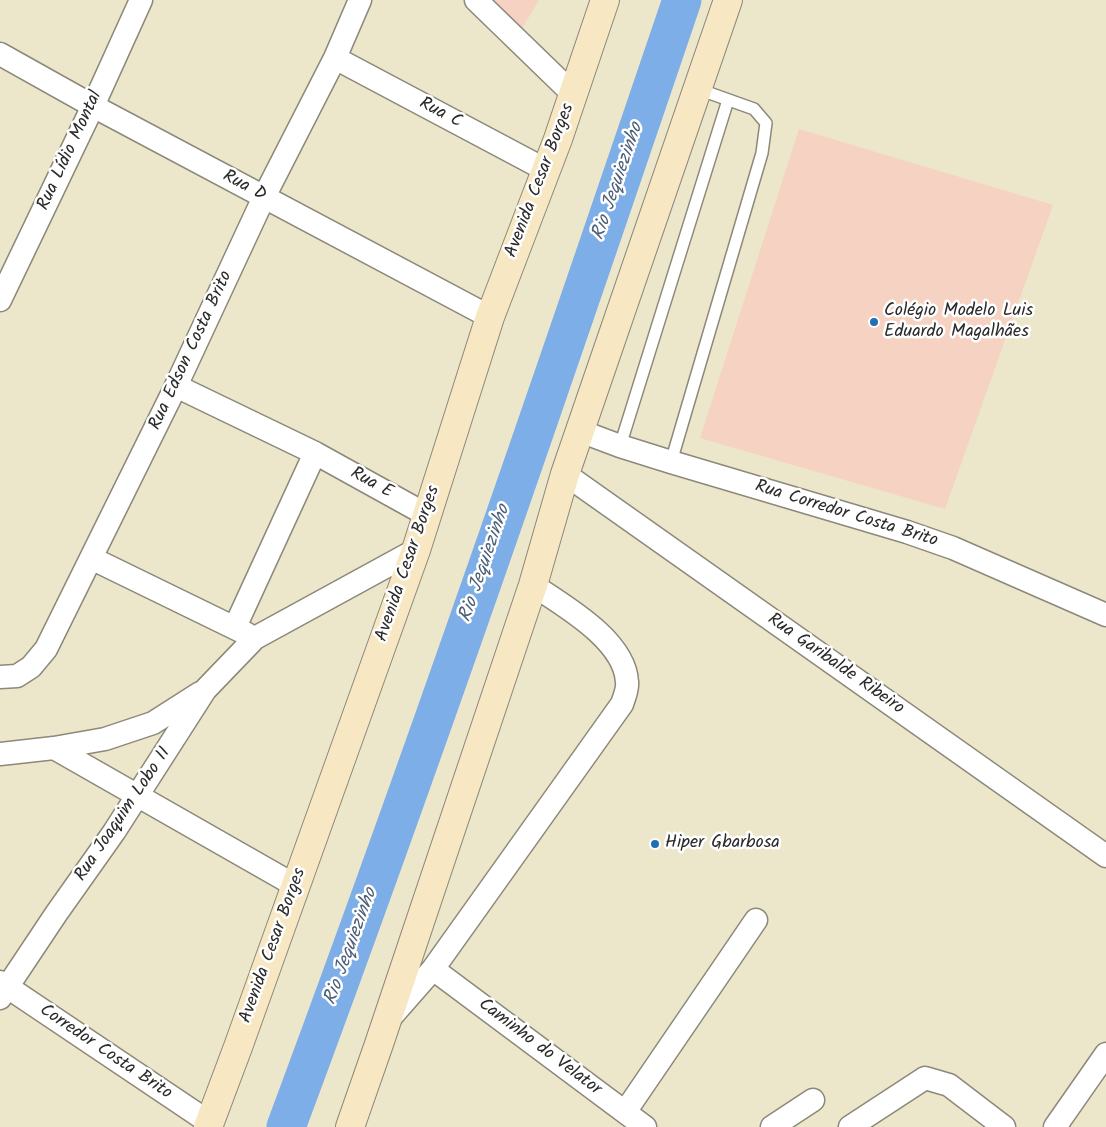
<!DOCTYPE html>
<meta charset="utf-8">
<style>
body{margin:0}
canvas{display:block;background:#ece6ca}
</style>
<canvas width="1106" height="1127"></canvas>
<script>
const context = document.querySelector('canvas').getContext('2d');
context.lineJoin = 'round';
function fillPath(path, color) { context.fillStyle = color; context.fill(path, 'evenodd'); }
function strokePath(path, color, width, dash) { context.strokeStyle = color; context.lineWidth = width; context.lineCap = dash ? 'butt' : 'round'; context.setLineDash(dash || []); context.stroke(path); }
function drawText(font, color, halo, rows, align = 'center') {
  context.font = font + ' Kalam,sans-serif'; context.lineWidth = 5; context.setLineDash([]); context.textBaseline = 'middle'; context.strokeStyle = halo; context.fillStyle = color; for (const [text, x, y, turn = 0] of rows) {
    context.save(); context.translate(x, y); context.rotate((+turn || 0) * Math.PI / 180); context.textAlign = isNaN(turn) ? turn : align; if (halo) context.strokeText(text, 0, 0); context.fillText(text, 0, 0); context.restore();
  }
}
fillPath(new Path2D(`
 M485,0H539L518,35Z
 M799,129L1053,205L945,509L700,438Z`), '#f6d2c3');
strokePath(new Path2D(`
 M286,1127C425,754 554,377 682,0`), '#7daee8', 39);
const service = new Path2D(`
 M620,446L728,100
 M671,462L762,153L766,123L754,109L698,89`);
const minor = new Path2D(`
 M476,0L573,94
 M0,54L93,106L490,317
 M335,58L546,170
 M0,300L93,106L141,0
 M176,386L315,453L427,515
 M580,431L620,446L671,462L907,532L953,548L1106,615
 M565,474L1106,856
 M91,558L247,634
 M235,627L315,453
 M0,677L17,676L31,667L46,649L176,386L264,197L335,58L360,0
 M54,748L296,886
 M0,754L54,748L105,739L153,723L200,693
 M433,969L645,1127
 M0,982L210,1123
 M0,998L56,914L114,832L205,690L255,638L416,550
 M390,1018L433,969L622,704C624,698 628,689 627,682C625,640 564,606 533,585
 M625,1112L756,920
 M772,1127L813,1100
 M850,1127L925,1078L949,1085L1004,1127
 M1055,1127L1106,1054`);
const secondary = new Path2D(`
 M208,1127L238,1047L416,550L490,317L558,139L605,0
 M350,1127L379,1044L533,585L565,474L728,0`);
strokePath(service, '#8c887a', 14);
strokePath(minor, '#8c887a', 25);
strokePath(secondary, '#8c887a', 30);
strokePath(service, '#fff', 11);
strokePath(minor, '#fff', 22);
strokePath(secondary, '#f8e7c3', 28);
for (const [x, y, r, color] of [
 [874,322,5,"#1f6fb2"],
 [655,844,5,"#1f6fb2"]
]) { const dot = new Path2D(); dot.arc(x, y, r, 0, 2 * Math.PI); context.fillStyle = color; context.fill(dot); strokePath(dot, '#fff', 2); }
drawText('18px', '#2b2b2b', '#fff', [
 ["Rua C",440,114,28],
 ["Rua Lídio Montal",71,151,-65],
 ["Avenida Cesar Borges",541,181,-69],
 ["Rua D",244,187,28],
 ["Rua Edson Costa Brito",192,351,-65],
 ["Rua E",371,484,29],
 ["Rua Corredor Costa Brito",846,515,17],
 ["Avenida Cesar Borges",409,564,-71],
 ["Rua Garibalde Ribeiro",835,665,35],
 ["Rua Joaquim Lobo II",124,815,-56],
 ["Avenida Cesar Borges",274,946,-70],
 ["Caminho do Velator",539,1048,37],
 ["Corredor Costa Brito",105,1053,34]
]);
drawText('18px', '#2b2b2b', '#fff', [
 ["Colégio Modelo Luis",884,312],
 ["Eduardo Magalhães",884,333],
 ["Hiper Gbarbosa",665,844]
], 'left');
drawText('italic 19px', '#4c5f77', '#fff', [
 ["Rio Jequiezinho",619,182,-71],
 ["Rio Jequiezinho",486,564,-71],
 ["Rio Jequiezinho",352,947,-70]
]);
</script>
